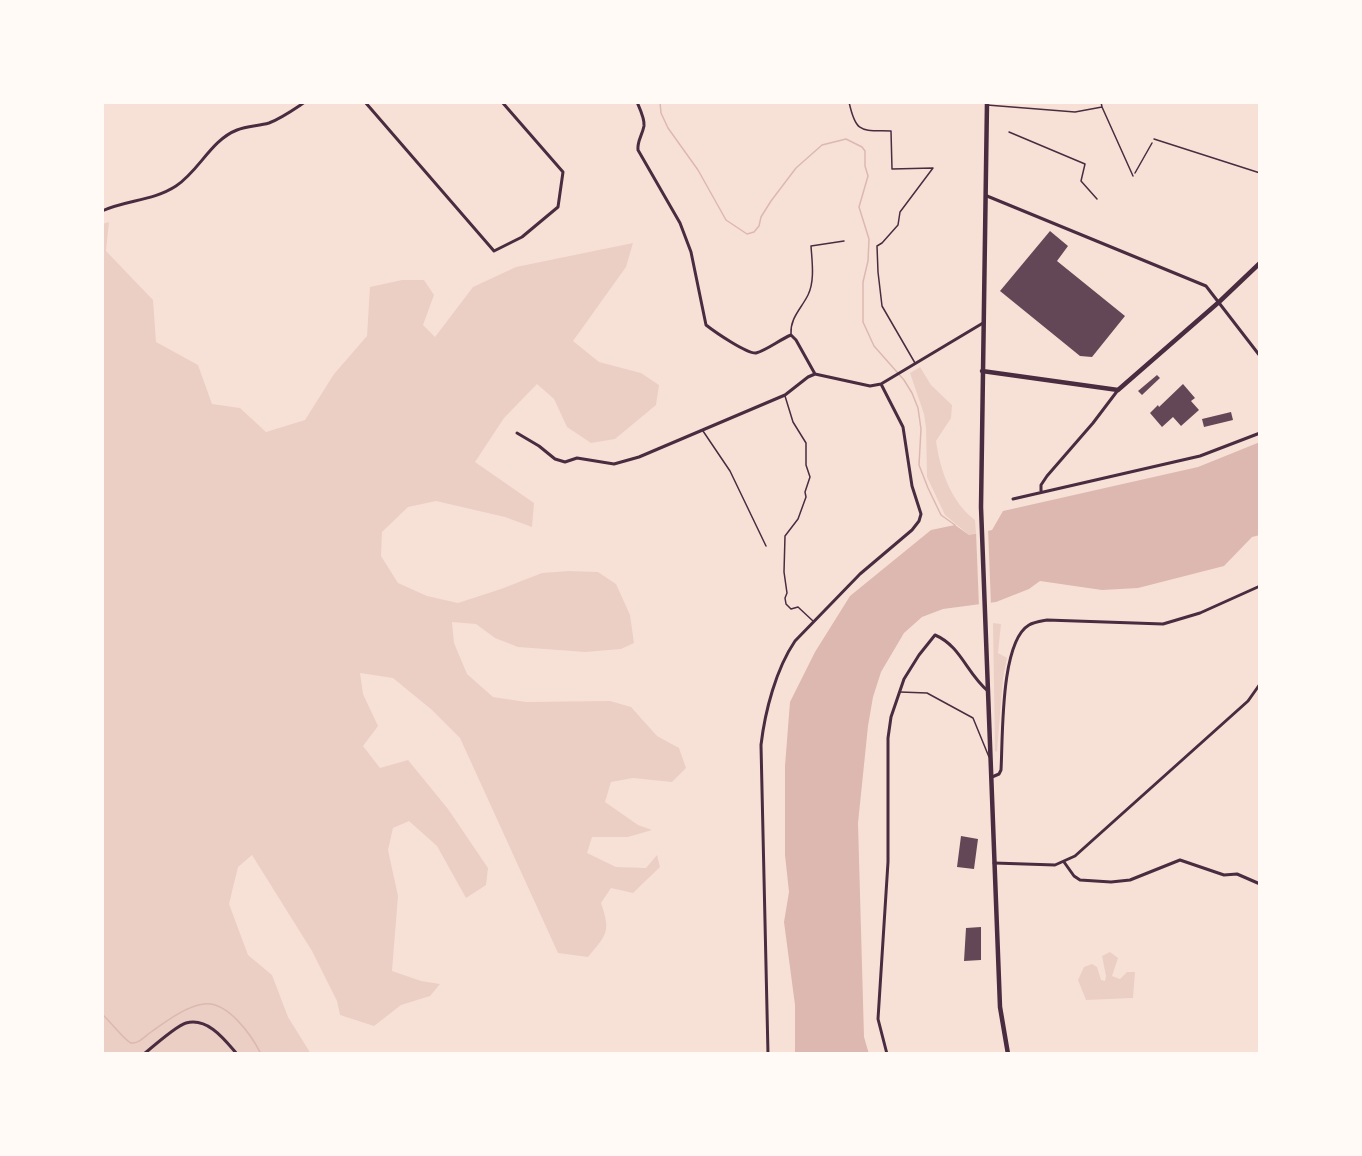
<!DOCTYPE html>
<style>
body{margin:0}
#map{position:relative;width:1362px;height:1156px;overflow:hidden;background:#f7e1d7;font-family:"Public Sans",sans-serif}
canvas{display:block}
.frame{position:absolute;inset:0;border:104px solid #fffaf5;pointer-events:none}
</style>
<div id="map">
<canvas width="1362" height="1156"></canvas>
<div class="frame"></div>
</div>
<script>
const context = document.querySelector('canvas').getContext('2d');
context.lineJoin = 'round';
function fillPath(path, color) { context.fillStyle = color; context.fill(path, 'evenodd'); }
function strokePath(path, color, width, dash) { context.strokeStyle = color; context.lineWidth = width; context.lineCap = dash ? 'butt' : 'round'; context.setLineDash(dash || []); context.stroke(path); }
fillPath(new Path2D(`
 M109,222L106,251L153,300L156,342L198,365L212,404L240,408L266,432L305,420L334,374L367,336L370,287L402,280H424L434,295L423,325L435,337L473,287L516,267L633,243L626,267L573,341L599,362L641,373L659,385L656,405L615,439L591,443L567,427L554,399L537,384L504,418L475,462L534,503L532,527L505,517L436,501L408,507L382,532L381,556L398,583L427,596L458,603L501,589L542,573L569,571L598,572L616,584L630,615L634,643L621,649L585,652L518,647L495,638L476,624L452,622L454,643L467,674L493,697L526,702L610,701L631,707L657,736L679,748L686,768L672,782L633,778L611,782L605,802L638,825L652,830L628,837H592L587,853L616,867L646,868L657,855L660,867L633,893L611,888L601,903C611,932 607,934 588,957L558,953L460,738L432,710L393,678L360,673L363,694L378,726L363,746L380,768L408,760L448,809L488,868L486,885L466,898L437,846L409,821L393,828L388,850L398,896L392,971L421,981L440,984L430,996L401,1005L374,1026L340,1015L337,1001L312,951L252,855L238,867L229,904L248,955L272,975L288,1017L311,1054H102V224Z
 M920,367L931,385L952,405L951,418L936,441C940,470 951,502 975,520L976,533L969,535L945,515L927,477L926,428L924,414L910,373Z
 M993,623L1001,624L998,653L1007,658L1003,678L997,752L995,751Z
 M1110,952L1118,958L1112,976L1120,979L1127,972H1135L1133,998L1086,1000L1078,980L1084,967L1092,964L1097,967L1101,980L1105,981L1106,976L1102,956Z`), '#ebcfc5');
fillPath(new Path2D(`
 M1260,442V535L1252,537L1224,566L1138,588L1102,590L1040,581L1029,589L996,602L943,609L922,617L904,633L881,672L873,697L868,726L858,823L864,1037L869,1054H795V1005L784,922L789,892L785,855V766L790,702L815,652L850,596L931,530L955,525L969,535L992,530L1003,511L1198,467Z`), '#dcb8b0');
fillPath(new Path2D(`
 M988,528L991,606L979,607L976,531Z`), '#f7e1d7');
strokePath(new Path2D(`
 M660,102L661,113L668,128L698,170L726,220L747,234L754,232L759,226L761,217L771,201L796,168L822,145L846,139L862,147L865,151V166L868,176L859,207L869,239L868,261L863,282V322L874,346L904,380L912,393L918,408L921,429L919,465L928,488L941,515L955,525
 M102,1014C109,1020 126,1042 131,1043C139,1044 145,1036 151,1032C165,1022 186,1006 204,1004C228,1001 252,1036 261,1054`), '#dcb8b0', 1.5);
fillPath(new Path2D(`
 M1050,231L1068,246L1057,261L1125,316L1092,357L1080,356L1000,291Z
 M1157,375L1160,378L1142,395L1138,391Z
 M1183,384L1195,398L1191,401L1199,410L1181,426L1173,417L1162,427L1150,413L1158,405L1159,407Z
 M1231,412L1233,420L1204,427L1202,419Z
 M961,836L978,839L974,869L957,867Z
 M981,927V960L964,961L966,928Z`), '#644757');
strokePath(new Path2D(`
 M1135,173L1152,143`), '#4a2c40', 1.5);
strokePath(new Path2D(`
 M849,102C856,134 861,130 891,131L892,169L933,168L900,212L898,225L882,243L877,246L878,272L882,306L915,363
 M1101,102L1102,107L1133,176
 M987,105L1075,112L1102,107
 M1009,132L1085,164L1081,181L1097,199
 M1154,139L1260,173
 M791,334C790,318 801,309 808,295C815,281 812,261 811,246L844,241
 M785,396L793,422L806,443V465L810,477L805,492L806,497L798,519L785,536L784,572L787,593L785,598L786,604L791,609L798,607L813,621
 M703,431L730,471L766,546
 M900,692L927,693L973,718L989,757`), '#4a2c40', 1.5);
strokePath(new Path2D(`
 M365,102L494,251L522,237L558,207L563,172L502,102
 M637,102C640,109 645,119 644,126C642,136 637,141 638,150L680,223L691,252L706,325C715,332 747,354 756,353C767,350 779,340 791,335L796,340L815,374
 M987,196L1206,286L1260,356
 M517,433L539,446L555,459L565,462L577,458L614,464L639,457L785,395L808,377L815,374L870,386L881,384L983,323
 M1041,491V485L1047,476L1093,423L1118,390
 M1013,499L1200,456L1260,433
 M992,777L999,774L1001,770C1003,738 1000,642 1029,625C1034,622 1042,621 1047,620L1163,624L1200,613L1260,586
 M1064,862L1074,876L1080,880L1111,882L1130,880L1180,860L1224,875L1237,874L1260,884
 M144,1054C151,1048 178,1025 186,1023C208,1017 225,1040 237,1054
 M768,1054L761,745C765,711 776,669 795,641L860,574L912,530L919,521L921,514L912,486L903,427L881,384
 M887,1054L878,1019L888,862V738L891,717L904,679L919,655L935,635C961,646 967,674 988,691`), '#4a2c40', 3);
strokePath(new Path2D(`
 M102,211C126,200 153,201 176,186C199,171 211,140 237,130C247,126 259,126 269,123C282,118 293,110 305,102
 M994,863L1055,865L1075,856L1248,701L1260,684`), '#4a2c40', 3);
strokePath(new Path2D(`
 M987,102L981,507L1000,1007L1008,1054
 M982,371L1118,390L1219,302L1260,263`), '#4a2c40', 4.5);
</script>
